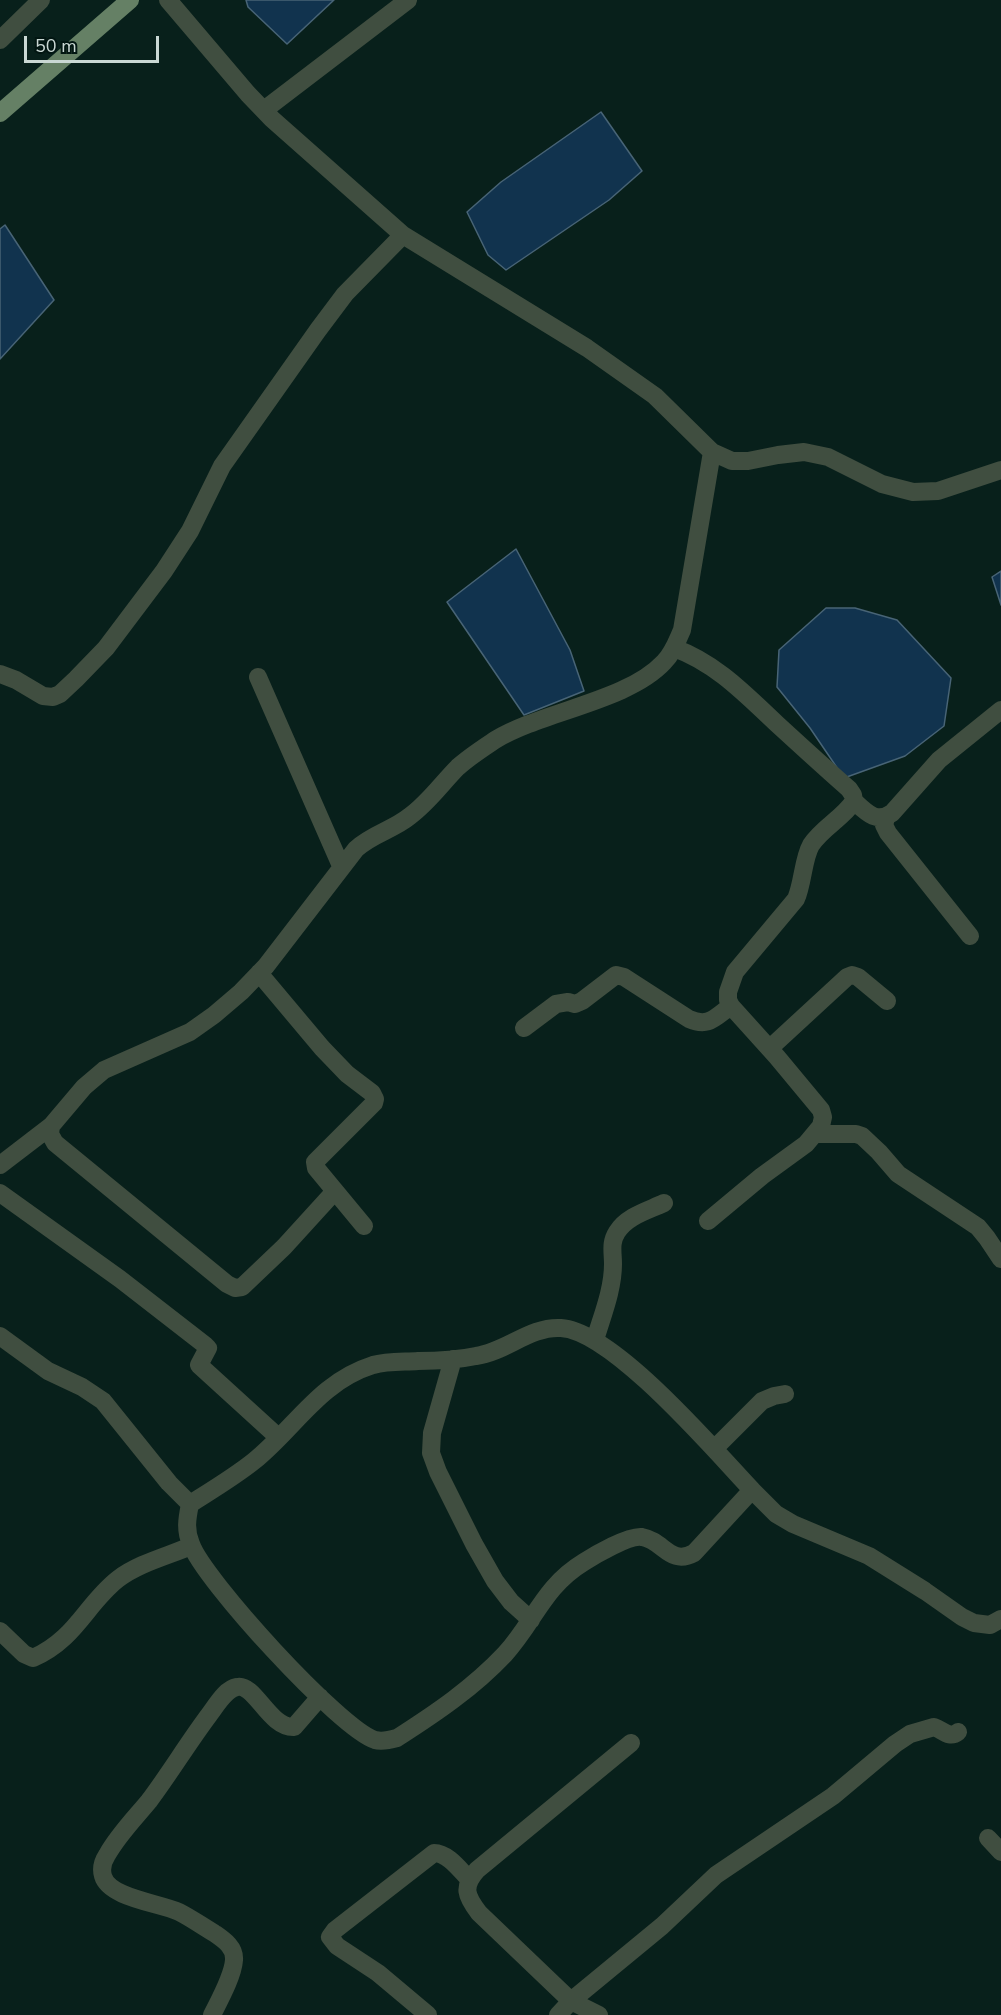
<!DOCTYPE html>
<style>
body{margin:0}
#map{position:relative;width:1001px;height:2015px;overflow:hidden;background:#08201b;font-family:"Nunito Sans",sans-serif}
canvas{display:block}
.scale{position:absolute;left:24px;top:36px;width:135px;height:27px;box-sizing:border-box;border:3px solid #cad8d4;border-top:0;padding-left:8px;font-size:18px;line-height:21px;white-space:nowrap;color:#cad8d4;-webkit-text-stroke:4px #021612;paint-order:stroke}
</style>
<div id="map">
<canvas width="1001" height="2015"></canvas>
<div class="scale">50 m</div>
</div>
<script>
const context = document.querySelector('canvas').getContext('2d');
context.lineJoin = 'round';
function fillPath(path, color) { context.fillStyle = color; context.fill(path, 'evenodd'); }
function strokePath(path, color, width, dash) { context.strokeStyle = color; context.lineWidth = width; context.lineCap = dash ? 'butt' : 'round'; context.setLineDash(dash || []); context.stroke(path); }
const water = new Path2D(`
 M246,0H334L287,44L248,7Z
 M601,112L642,171L609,200L506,270L488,255L467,212L501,182Z
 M5,225L54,300L0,359V229Z
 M516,549L570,650L584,691L524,715L447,602Z
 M1001,571V605L992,577Z
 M826,608H855L897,620L951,678L944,726L905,756L844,778L810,728L777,687L779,650Z`);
fillPath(water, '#11334e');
strokePath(water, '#486476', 1.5);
strokePath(new Path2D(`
 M168,0L248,94L272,119L403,235L587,348L655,396L712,452L732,461H748L778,455L804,452L828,457L882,484L913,492L938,491L1001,470
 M0,40L41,0
 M264,110L408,0
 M674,648C716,663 746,695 777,724C801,746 825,768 849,789L853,795L854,801C843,818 822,828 811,845C803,859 803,883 796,899L735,972L728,992V1000L731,1006L777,1057L821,1110L823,1117L821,1126L806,1144L762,1176L708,1221
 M0,674L16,680L43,696L53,697L60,694L76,679L106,648L164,571L190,531L222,466L318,330L345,294L403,235
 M258,677L341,866
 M854,801C866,812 876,824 892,813L939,760L1001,710
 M886,818L884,825L888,833L970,936
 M259,973L322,1048L347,1074L372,1093L375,1099L374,1103L315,1162L316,1168L364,1226
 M524,1028L556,1004L568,1002L575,1004L582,1001L616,975L624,977L689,1019C709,1028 715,1017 731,1006
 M770,1048L847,977L852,975L858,977L887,1001
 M816,1134H856L862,1136L879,1152L898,1174L978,1227L987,1238L1001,1259
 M0,1165L51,1126
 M335,1191L284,1247L242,1287L235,1288L227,1284L55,1143L50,1134L51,1126L84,1087L104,1070L190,1032L214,1015L241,992L266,966L356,849C372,834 393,830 410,816C429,802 442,783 458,767C469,757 483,748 495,740C543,711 628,701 664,662C673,653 677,641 682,630L712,452
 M0,1193L120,1279L205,1345L208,1348L199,1365L278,1437
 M0,1336L48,1371L82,1387L103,1401L169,1483L190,1504C212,1490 234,1477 254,1461C295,1428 319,1382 373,1365C387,1361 403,1362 418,1361C437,1361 457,1360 476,1356C506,1352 530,1326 561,1328C613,1331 715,1451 752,1490
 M595,1340C602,1316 613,1290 613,1264C613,1252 610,1243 617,1232C627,1216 647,1211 664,1203
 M453,1359L432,1433L431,1453L438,1472L474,1544L495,1581L511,1602L531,1620
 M714,1449L762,1401L774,1396L785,1394
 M190,1504C187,1519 185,1530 191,1544C203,1579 340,1729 375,1740C382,1742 390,1740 397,1738C436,1713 473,1688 505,1654C535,1621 543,1587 584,1562C595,1555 629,1535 642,1537C664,1541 670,1566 694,1553L752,1490L776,1514L793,1524L869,1556L925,1591L962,1617L974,1623L990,1625L1001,1619
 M0,1631L24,1654L33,1658C76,1639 86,1604 118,1579C139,1563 168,1556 191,1546
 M988,1838L1001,1852
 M212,2015C219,2001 233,1976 234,1960C235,1947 224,1940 214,1933C202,1926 191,1918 179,1912C160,1903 109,1898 103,1876C101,1869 103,1861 107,1855C118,1835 135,1818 149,1801C170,1773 188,1743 209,1715C216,1706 225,1689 237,1687C255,1683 269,1728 294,1727L320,1697
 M428,2015L378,1973L337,1946L330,1937L335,1930L434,1853C448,1853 460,1870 469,1879
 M558,2015L571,2001L479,1913C466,1896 462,1887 477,1870L631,1743
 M599,2015L571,2001L662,1926L716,1875L833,1796L895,1744L910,1734L934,1727C943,1730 949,1739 958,1732`), '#404e40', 18);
strokePath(new Path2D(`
 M0,113L130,0`), '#658065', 18);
</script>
